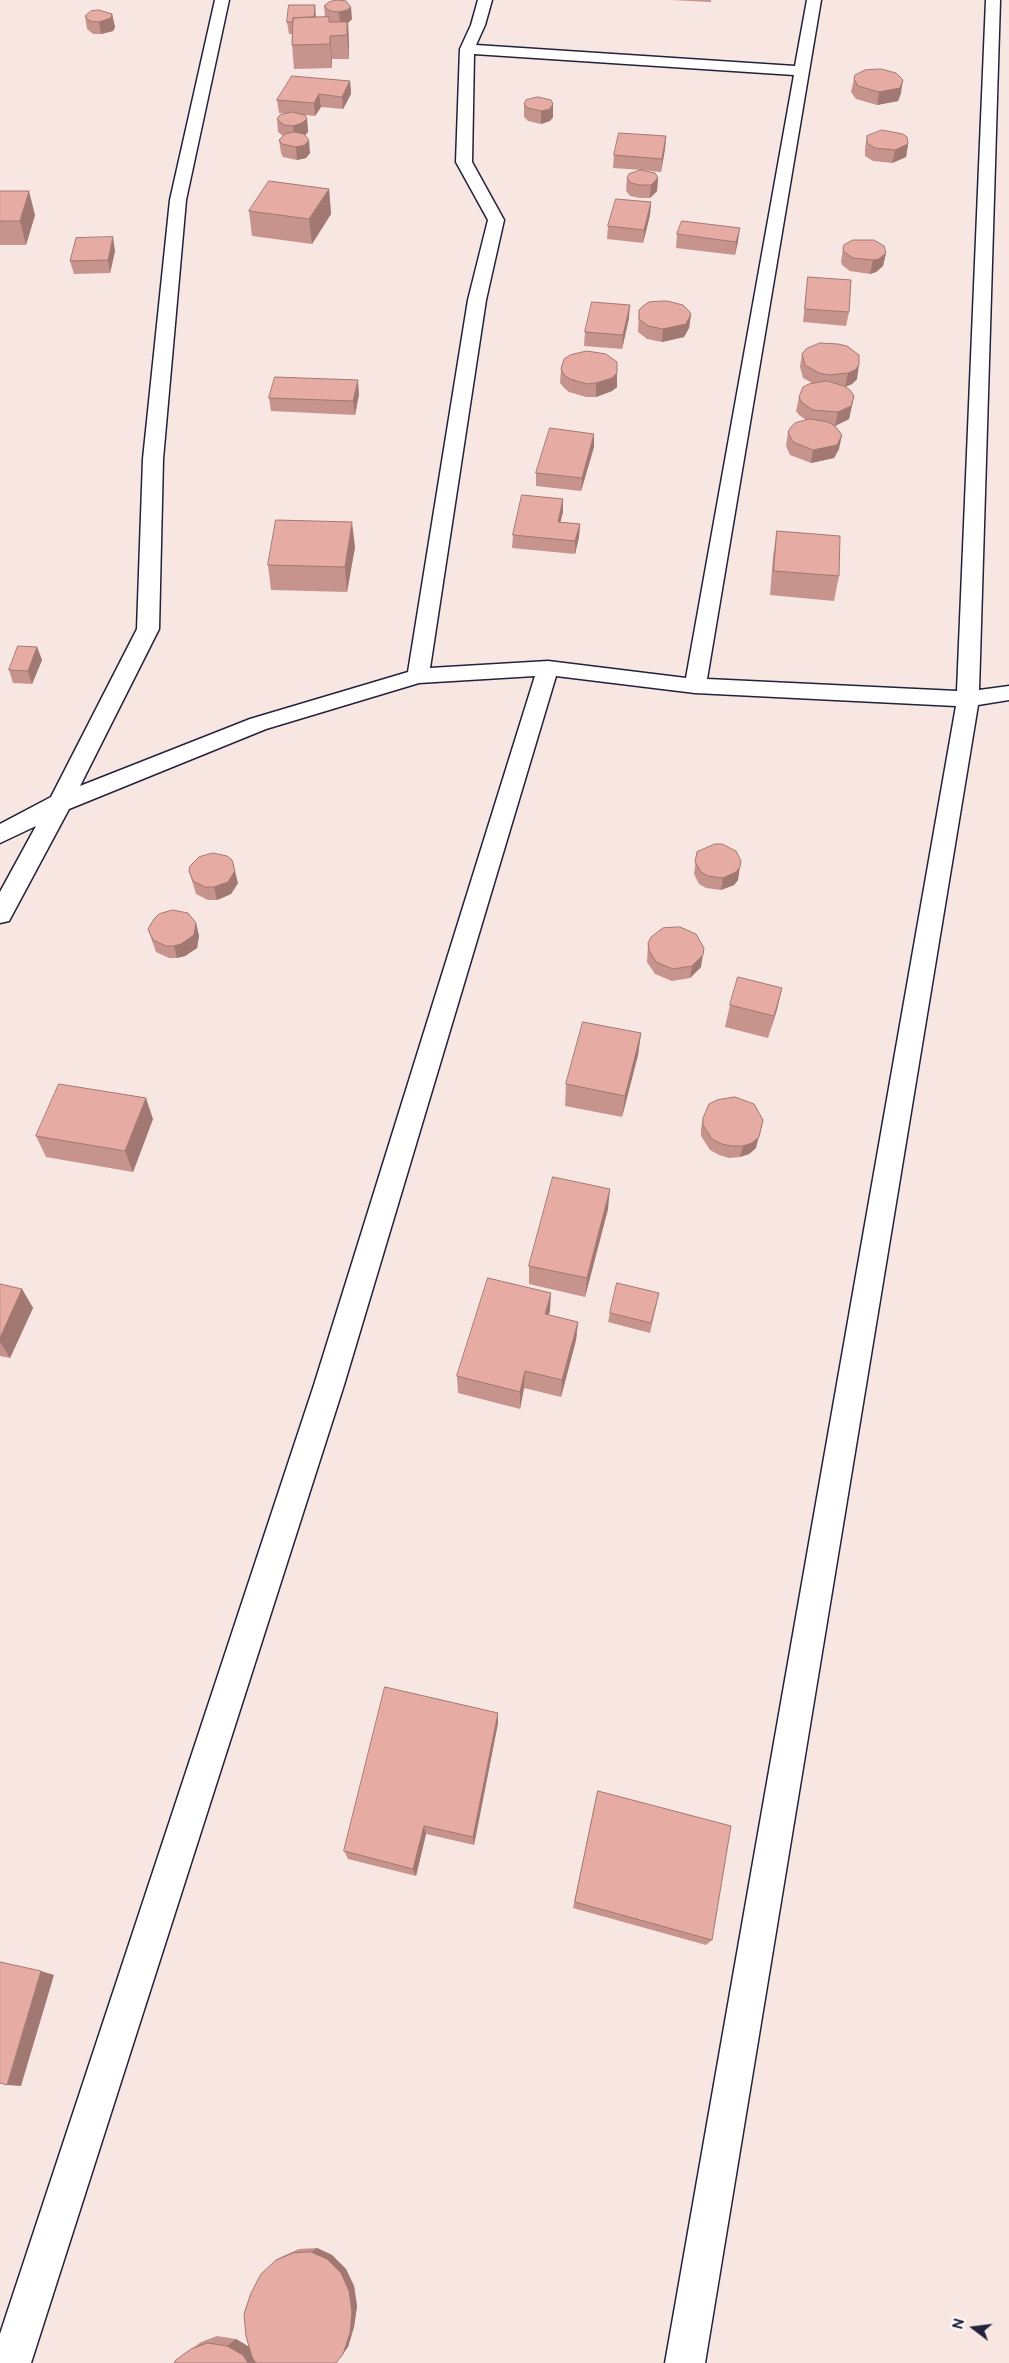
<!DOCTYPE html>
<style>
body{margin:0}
#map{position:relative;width:1009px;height:2363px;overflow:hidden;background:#f8e6e3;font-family:"Balsamiq Sans",sans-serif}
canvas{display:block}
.north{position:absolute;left:949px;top:2303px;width:50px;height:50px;-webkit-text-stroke:4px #fff;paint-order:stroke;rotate:285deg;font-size:14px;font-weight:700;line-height:20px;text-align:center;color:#22223b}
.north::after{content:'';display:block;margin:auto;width:18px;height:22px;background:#22223b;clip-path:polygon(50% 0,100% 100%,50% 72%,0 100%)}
</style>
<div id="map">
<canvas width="1009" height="2363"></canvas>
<div class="north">N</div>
</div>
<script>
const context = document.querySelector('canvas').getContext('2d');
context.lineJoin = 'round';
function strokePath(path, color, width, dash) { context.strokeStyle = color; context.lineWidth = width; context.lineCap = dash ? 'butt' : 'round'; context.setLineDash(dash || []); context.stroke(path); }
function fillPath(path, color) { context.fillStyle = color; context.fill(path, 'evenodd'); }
const minor = new Path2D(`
 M215,0H229L186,200L163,459L159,629L80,786L250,719L408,672L468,300L488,220L456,162L460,49L471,25L478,0H492L485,25L476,45L795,66L807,0H821L707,679L957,691L986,0H1000L979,690L1009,686V700L978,705L705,2363H665L956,706L695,693L556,676L344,1385L31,2363H0V2334L314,1385L535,676L419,683L266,729L69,809L9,921L0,923V892L36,826L0,843V824L51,797L137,629L143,459L170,200ZM474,54L794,75L686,678L548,661L430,668L486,300L504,220L472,162Z`);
strokePath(minor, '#22223b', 3);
fillPath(minor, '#fff');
fillPath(new Path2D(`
 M671,0H711V2Z
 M329,2L352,19L348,23L349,45V59H332V68L294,69L292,45V34H289L287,22L316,17H325L324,6Z
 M112,14L115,27L113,31L101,34H93L87,29L85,16Z
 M854,79L901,93L898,101L877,105L856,99L851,92Z
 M350,81L351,94L343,109L321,107L315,116L305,115L307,119L308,132L305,135L310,153L306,158L297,160L283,157L281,153L279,140L283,136L278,132L277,119L286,114L279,113L277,100Z
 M524,104H553V117L550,121L541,124L528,121L524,117Z
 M666,136L665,149L661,172L641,170L658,178L657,191L650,198H640L630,196L626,191L627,178L641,170L613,168L614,155Z
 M867,136L908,144L906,157L892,163L873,161L865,156V149Z
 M329,189L331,214L312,244L252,236L249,211Z
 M0,191L35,215L26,245H0Z
 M651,202L650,215L643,243L607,239L608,226Z
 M677,234L738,241L735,255L676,248Z
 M843,248L886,253L883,266L876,272L870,274L850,271L842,265L841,262Z
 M115,251L110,273L74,274L70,261Z
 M808,277L849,312L846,326L803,322Z
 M639,310L691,314L689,328L684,337L662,342L647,339L638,332Z
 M629,318L622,349L584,346L585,332Z
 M806,349L857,379L852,384L845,387L854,396L849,419L835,426L839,449L834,458L811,463L790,455L786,446L788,432L806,420L799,415L796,411L799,397L812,383L803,378L800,367L802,354Z
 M561,369L617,373V387L612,391L596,397H586L569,392L564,388L560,383Z
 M359,394L355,415L271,411L269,398Z
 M594,434V447L581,491L536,486V473Z
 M563,499V512L560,522L580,524L579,537L575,554L512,548L513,535Z
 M777,531L839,576L834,601L770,595L773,556Z
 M355,547L347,592L271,590L268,565Z
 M37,647L42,660L32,684L13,683L9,670Z
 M697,852L738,880L734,885L721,890L706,888L699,884L694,874Z
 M189,871L238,883L231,894L217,900H208L196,894Z
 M196,923L199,936L197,948L185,956L177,958H169L156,952L148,929Z
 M648,943L701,967L690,978L672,981L655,974L647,962Z
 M782,988L768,1038L725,1027L730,1005Z
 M641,1033L638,1055L622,1117L565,1106L566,1084Z
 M703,1118L756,1148L749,1154L740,1157L729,1158L719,1155L710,1150L701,1136V1129Z
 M153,1119L133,1172L46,1157L36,1136Z
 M608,1209L585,1297L529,1284V1266Z
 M0,1284L22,1289L33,1308L10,1358L0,1356Z
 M657,1303L650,1333L608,1322L610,1313Z
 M550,1311L548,1315L578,1322L576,1340L561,1397L524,1388L520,1409L458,1393L457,1376Z
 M498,1723L474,1845L426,1834L416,1876L348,1859L344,1851Z
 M598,1791L712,1940L706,1945L573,1908Z
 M317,2248L332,2255L346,2269L354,2286L357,2306L354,2327L348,2347L176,2360L201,2342L217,2336L236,2339L249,2347L276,2260L283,2256L299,2249Z`), '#c6948c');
fillPath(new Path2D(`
 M315,5L316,17L313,21Z
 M351,7L352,19L348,23L349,45V59L347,35L340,25L339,12Z
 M112,14L115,27L113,31L101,34L99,22Z
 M330,36L332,59V68L330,44Z
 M903,80L901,93L898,101L877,105L879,92Z
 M350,81L351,94L343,109L342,97Z
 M319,94L321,107L315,116L314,103Z
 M553,104V117L550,121L541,124V111Z
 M307,119L308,132L304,136L295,139L293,126Z
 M666,136L665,149L661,172L662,159Z
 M309,140L310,153L306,158L297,160L296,147Z
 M908,144L906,157L892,163L895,150Z
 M658,178L657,191L650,198L651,185Z
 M329,189L331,214L312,244L309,219Z
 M29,191L35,215L26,245L20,221Z
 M651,202L650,215L643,243L644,230Z
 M740,228L738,241L735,255L736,242Z
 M113,237L115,251L110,273L108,260Z
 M886,253L883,266L876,272L870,274L873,260Z
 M630,305L629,318L622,349L623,335Z
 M691,314L689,328L684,337L662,342L663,329Z
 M859,365L857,379L852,384L845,387L848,373Z
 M617,373V387L612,391L596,397V383Z
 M358,380L359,394L355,415L353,401Z
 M854,396L849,419L835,426L838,412Z
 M594,434V447L581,491L582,478Z
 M842,435L839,449L834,458L811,463L813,450Z
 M563,499V512L557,535L558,522Z
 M352,522L355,547L347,592L345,567Z
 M580,524L579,537L575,554V541Z
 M37,647L42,660L32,684L28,671Z
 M740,867L738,880L734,885L721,890L723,878Z
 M235,871L238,883L231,894L217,900L214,887Z
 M196,923L199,936L197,948L185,956L177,958L174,946Z
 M703,955L701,967L690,978L692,966Z
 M782,988L777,1010L768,1038L774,1016Z
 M641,1033L638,1055L622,1117L625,1096Z
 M146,1098L153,1119L133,1172L125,1151Z
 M763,1120L756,1148L749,1154L740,1157L743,1146Z
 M610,1189L608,1209L585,1297L587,1278Z
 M22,1289L33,1308L10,1358L0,1342V1338Z
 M551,1293L550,1311L544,1332L545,1314Z
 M578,1322L576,1340L561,1397L562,1380Z
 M525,1371L524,1388L520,1409V1392Z
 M498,1713V1723L474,1845L473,1837Z
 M424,1826L426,1834L416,1876L413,1869Z
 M41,1971L54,1975L21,2086L7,2085Z
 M317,2248L332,2255L346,2269L354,2286L357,2306L354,2327L348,2347L343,2354L311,2252Z
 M236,2339L251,2348L262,2363H248L227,2346Z`), '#a17872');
const building = new Path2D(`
 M337,0L346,1L351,7L347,10L339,12L330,11L324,6L329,2Z
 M289,5H315L314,17L293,18V22H287Z
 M99,10L112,14L111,18L99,22L90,21L85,16L91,11Z
 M329,17V22H347V35L330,36V44L292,45L293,18Z
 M881,69L896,73L903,80L900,88L879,92L858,86L854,79L855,75L865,70Z
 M292,76L350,81L342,97L319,94L314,103L277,100Z
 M538,97L551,100L553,104L550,109L541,111L528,108L524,104L526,100Z
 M292,112L305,115L307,119L302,123L293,126L284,125L277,119L280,115Z
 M882,130L903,134L907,137L908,144L895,150L875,148L867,143V136Z
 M294,132L304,134L309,140L305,145L296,147L282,144L279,140L285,134Z
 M619,133L666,136L662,159L614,155Z
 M641,170L655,173L658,178L651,185H640L631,183L627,178L629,174Z
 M269,181L329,189L309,219L249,211Z
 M0,191H29L20,221H0Z
 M616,199L651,202L644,230L608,226Z
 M682,221L740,228L736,242L677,234Z
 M113,237L108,260L70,261L76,238Z
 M853,240H874L884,246L886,253L879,259L873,260L853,258L844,252L843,248L844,245Z
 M808,277L851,280L849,312L805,309Z
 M667,301L683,305L688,310L691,314L686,324L663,329L648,326L639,319V310L643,306L649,302Z
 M592,302L630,305L623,335L585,332Z
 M820,343L838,344L847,346L859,355V365L855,370L848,373L829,375L819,373L805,365L802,354L806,349Z
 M587,351L606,354L617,362V373L612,378L596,383L587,384L570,379L564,375L561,369L564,359L570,355Z
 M275,377L358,380L353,401L269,398Z
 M827,381L844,386L850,390L854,396L851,406L838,412L813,410L801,402L799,397L803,387L809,384Z
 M810,419L828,422L835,426L842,435L837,445L813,450L793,442L788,432L791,427L795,423Z
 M550,428L594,434L582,478L536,473Z
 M522,495L563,499L558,522L580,524L575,541L513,535Z
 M276,520L352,522L345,567L268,565Z
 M777,531L840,536L839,576L774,571Z
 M18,646L37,647L28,671L9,670Z
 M715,844H722L736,851L741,861L740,867L736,872L723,878L708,876L701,872L695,862L697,852Z
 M213,853L227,856L232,860L235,871L228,882L214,887H205L193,881L189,871L190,866L199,857Z
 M173,910L188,913L196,923L194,935L181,944L174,946H166L153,940L148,929L154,919L159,914Z
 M680,927L696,934L704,948L703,955L692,966L673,969L656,962L649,950L648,943L651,937L663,928Z
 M738,977L782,988L774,1016L730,1005Z
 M583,1022L641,1033L625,1096L566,1084Z
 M59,1084L146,1098L125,1151L36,1136Z
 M735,1097L754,1104L763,1120L759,1137L752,1143L743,1146H732L722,1144L712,1139L703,1125V1118L709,1104L717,1100Z
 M553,1177L610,1189L587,1278L529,1266Z
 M488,1278L551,1293L545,1314L578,1322L562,1380L525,1371L520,1392L457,1376Z
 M617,1283L659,1293L651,1323L610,1313Z
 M0,1284L22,1289L0,1338Z
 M385,1687L498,1713L473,1837L424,1826L413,1869L344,1851Z
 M598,1791L731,1826L712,1940L575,1902Z
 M0,1962L41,1971L7,2085L0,2083Z
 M311,2252L327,2259L341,2273L349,2291L352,2312L350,2333L343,2354L336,2363H256L252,2357L246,2336L244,2314L251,2293L261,2274L276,2260L293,2253Z
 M208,2343L227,2346L243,2355L248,2363H174L176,2360L191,2349Z`);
fillPath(building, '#e6aca3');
strokePath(building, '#a17872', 1);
</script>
